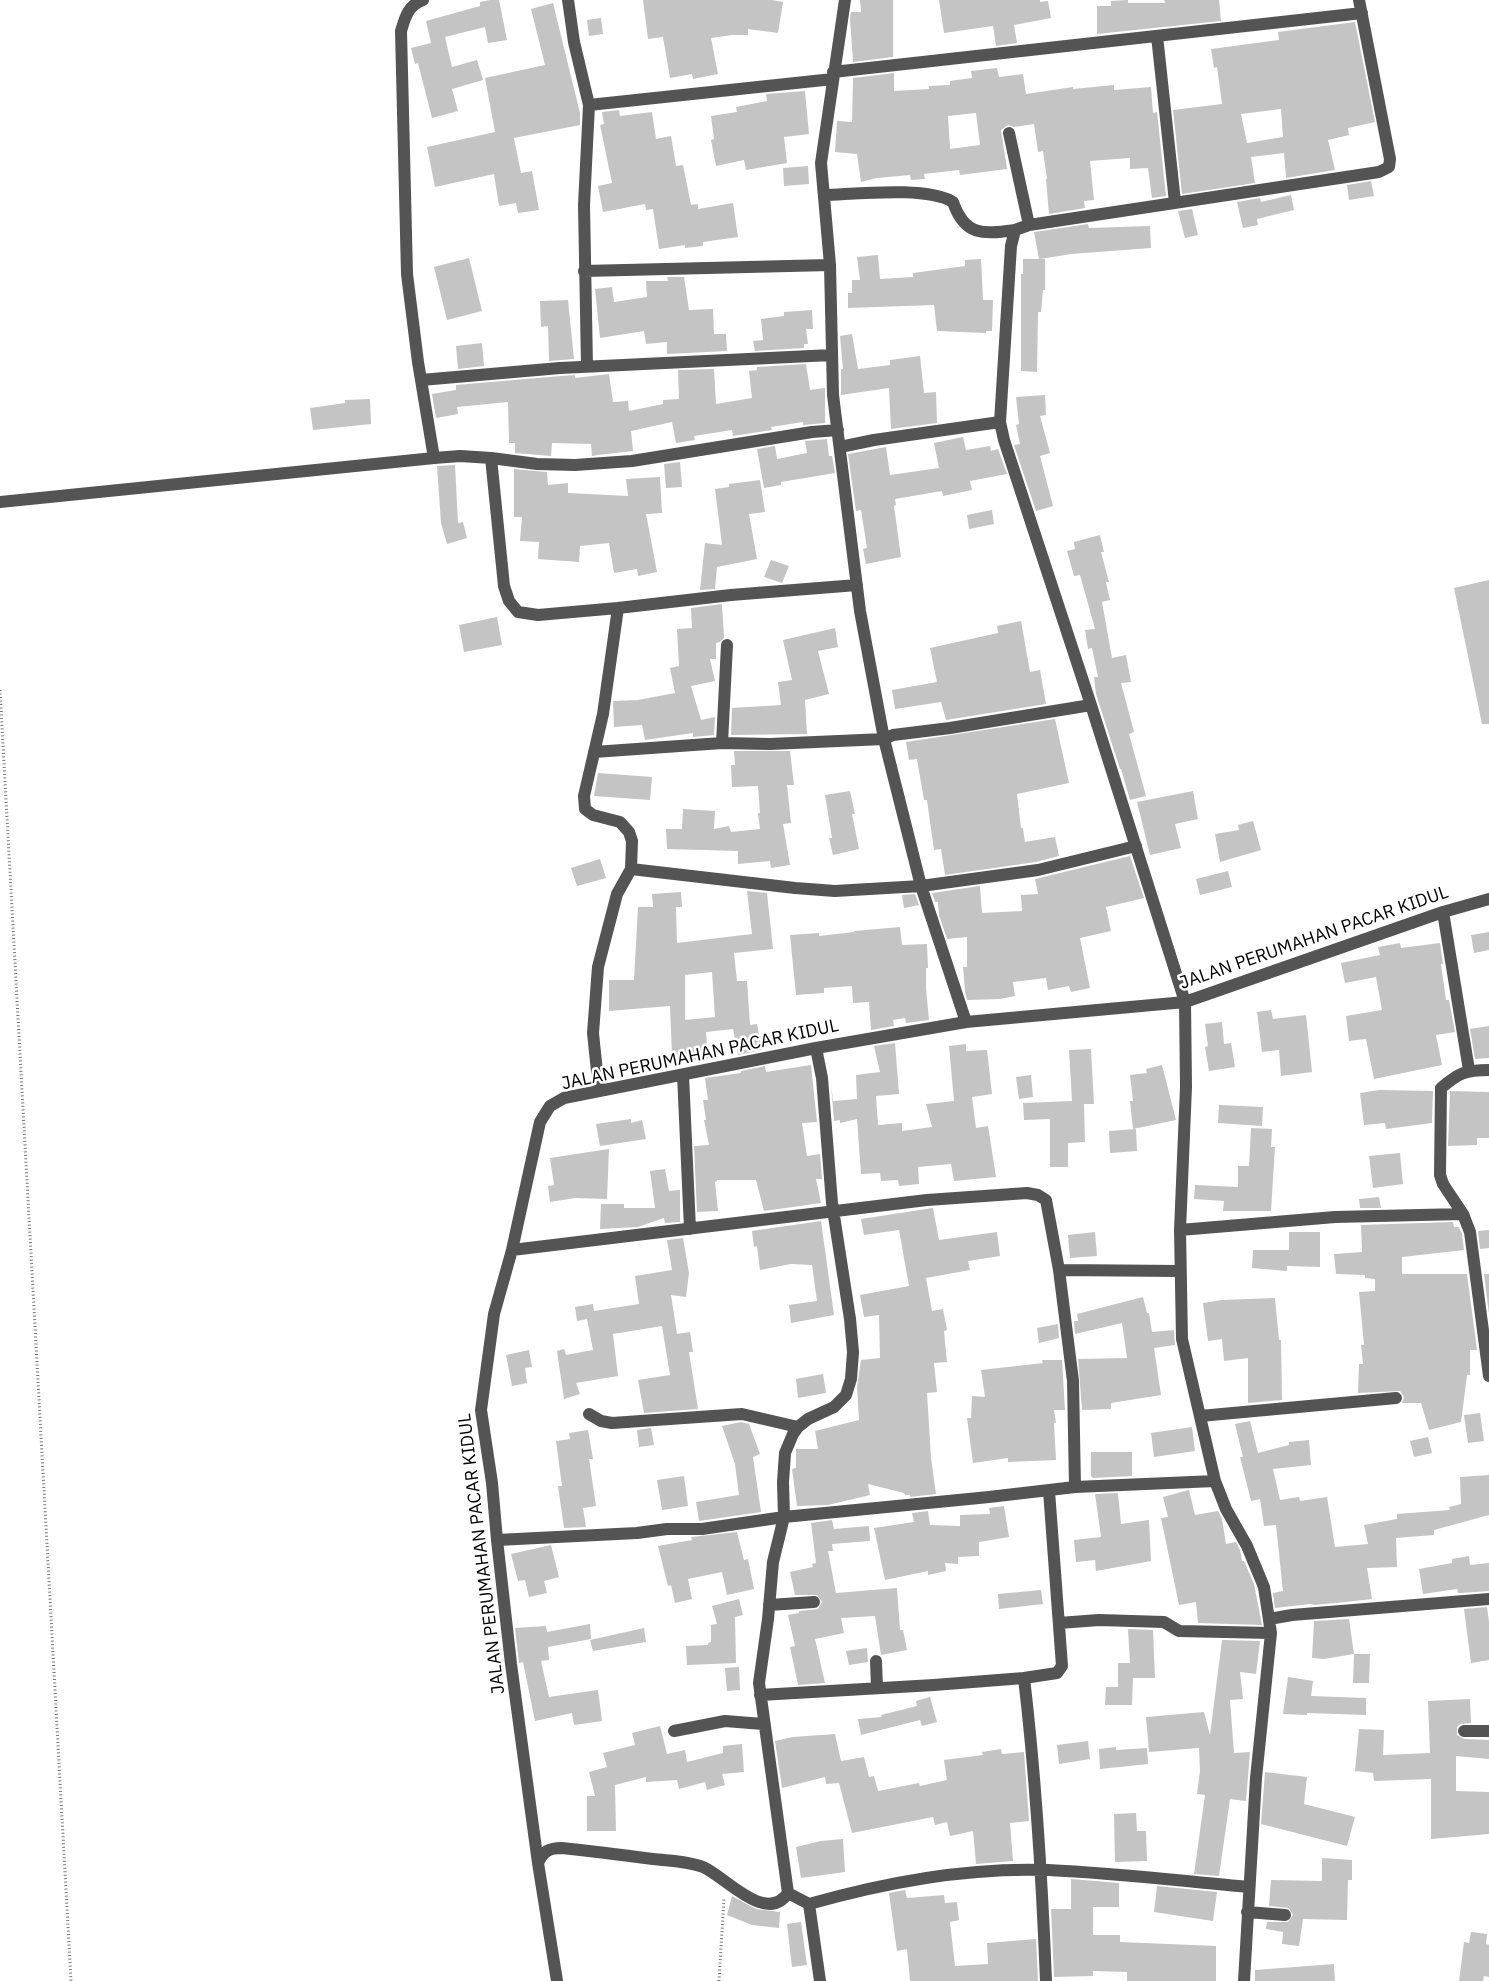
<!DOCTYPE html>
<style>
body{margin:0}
canvas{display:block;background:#fff}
</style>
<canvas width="1489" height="1981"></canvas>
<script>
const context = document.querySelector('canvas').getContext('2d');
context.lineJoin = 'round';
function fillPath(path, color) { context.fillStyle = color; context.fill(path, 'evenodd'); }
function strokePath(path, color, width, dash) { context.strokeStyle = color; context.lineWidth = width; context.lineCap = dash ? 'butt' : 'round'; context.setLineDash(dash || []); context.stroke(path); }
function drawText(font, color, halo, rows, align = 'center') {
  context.font = font + ' "IBM Plex Sans",sans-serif'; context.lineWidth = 5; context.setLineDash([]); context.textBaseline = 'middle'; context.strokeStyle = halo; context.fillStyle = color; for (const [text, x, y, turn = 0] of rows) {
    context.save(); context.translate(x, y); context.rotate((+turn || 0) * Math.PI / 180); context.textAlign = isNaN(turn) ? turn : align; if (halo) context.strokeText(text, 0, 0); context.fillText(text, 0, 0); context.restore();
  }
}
fillPath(new Path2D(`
 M490,0H499L507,40L488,43L485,27L445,37L452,67L477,60L483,80L452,89L458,111L432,118L418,63L415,64L411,48L431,43L426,21L480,6V2Z
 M643,0H772L783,2L778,33L748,29V35H732L711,38L718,74L693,79L692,74L670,78L663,37L648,39Z
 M860,0H893V57L853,62L850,19L851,12H861Z
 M939,0H1040V2L1048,1L1051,18L1014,25L1017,43L996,46L993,26L944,33Z
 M1128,0V3H1165L1164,0H1219L1221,21L1097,34V6H1111V1Z
 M553,3L580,113V125L514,138L521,173L532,171L539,210L518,213L516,203L499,206L494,174L435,187L427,147L495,132L485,78L545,65L531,9Z
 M601,18L603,34L589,36L587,20Z
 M1355,22L1375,122L1348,128L1349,135L1328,140L1335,170L1286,178L1284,153L1251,157L1255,183L1182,194L1173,110L1222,104L1217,67L1214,68L1211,49L1279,40L1278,32ZM1281,109L1283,137L1247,143L1241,114Z
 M997,68L999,77L1023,74L1026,94L1073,87V89L1114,85V90L1151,87L1153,113L1157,112L1166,196L1152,198L1148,168L1130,169V158L1090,161L1094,200L1084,201L1085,208L1049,214L1046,179H1047L1043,151L1038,152L1034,124L1014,127L1008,125L1001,130L1007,169L960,175L959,170L924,174L925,179L911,180L910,175L877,178L861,182L857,154L835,152L837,121L852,122L853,78L894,73V91L929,89V86L950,85V81L972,78L971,71ZM976,113L980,145L950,149L948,116Z
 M805,91L809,134L784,137L787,163L746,170L744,160L716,166L711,140L714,139L711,116L737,112L736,107L767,101L766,94Z
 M619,110L620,116L652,112L656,139L671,136L676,166L683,165L691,205L698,204V209L733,203L738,237L703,242V246L685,248V245L659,249L653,209L646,210L645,204L603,212L598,186L612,183L600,125L604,124L602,112Z
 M808,166L809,184L784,186L783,168Z
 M1371,181L1374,196L1349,200L1347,185Z
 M1291,195L1294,210L1257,219L1258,225L1243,228L1237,202L1260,198L1261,202Z
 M1192,209L1198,235L1185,238L1178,211Z
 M1088,224L1089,228L1150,226L1151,248L1071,254L1040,259H1045V290H1043L1041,312H1038L1037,372L1021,371V274H1023V259H1039L1034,232Z
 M878,255L880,279L913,277V273L965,266V260L981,259L983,300H993L992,331H986V333L937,331L934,305L848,308V293H852V280H860L857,257Z
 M469,258L482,311L447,320L434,267Z
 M667,277H684L689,310L713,309L714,334H726L727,351L667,354V342L646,344L644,331L600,338L595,289L612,287L614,302L647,297L646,281H668Z
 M568,300L574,359L549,361L548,326L541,327L540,301Z
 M812,310L813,329H806L808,344H804V348L755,351L753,341L763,340L761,319L784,316V312Z
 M852,334L858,369L890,365V360L920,356L924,393L936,392L937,423L891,429L889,388L841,395V369H843L840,336Z
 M482,343L484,366L458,369L456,346Z
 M806,364L810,390L825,388V423L803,425V422L771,427L772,430L733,436L732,430L694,436L695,440L676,443L672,422L631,431L633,451L598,455L592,456L591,444L552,443L551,456L515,453V443H509L508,402L457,407L458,414L436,418L432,394L456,390V385L561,376L575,375V378L609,374L613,402L628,401L629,411L663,404V400L679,399L678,370L714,369L716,404L752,398L749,371L757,370V367Z
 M1045,395L1046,415L1040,416L1050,453L1040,456L1053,506L1036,511L1014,445L1020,444L1016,425L1019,424L1016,397Z
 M370,399L371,424L313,430L310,408L345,403V400Z
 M963,437L966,450L990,446L991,451L998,449L1007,474L970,481L972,490L943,496L942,491L895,499L896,505L894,506L901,557L866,564L863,549L867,548L861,510L856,511L848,454L886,447L890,475L939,468L934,443Z
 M827,439L829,456H832L835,473L781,482V485L764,488L757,449L775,446L777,459L807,453L805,441Z
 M680,462L682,487L666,488L664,464Z
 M455,465L458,523L463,522L467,538L447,544L441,523L437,466Z
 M514,469L547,472L548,485L568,483V493L628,496L626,479L660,477L662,513L646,514L657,572L638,576L637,569L614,573L609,543L580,546L579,562L538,559L539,542L520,541L522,517H514Z
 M760,480L765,512L749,514L757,559L717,567L715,589L700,590L705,543L722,545L715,489L729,487V484Z
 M992,510L994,524L969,529L967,515Z
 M1100,535L1104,552H1101L1109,582H1106L1110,600L1102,602L1112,658L1126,655L1131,682L1121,683L1134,732L1129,734L1146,796L1130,800L1121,769H1120L1096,694L1094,677H1098L1092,648L1088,649L1085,630L1095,629L1080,575L1074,576L1067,551L1075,549L1074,542Z
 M771,560L789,566L782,583L764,577Z
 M1489,580V724H1482L1454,588Z
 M722,604L724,638L720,642L716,643V659H710L715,681L691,686L701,720L715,717L714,735L693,737V733L645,740L642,725L614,727L613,701L638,700L675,693L670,668L679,666L677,629L692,628L691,608Z
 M497,617L502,645L464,652L459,625Z
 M1021,621L1030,672L1040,670L1046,704L946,720L941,702L895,709L892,690L937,682L930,648L998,633L997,626Z
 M835,628L838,647L818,651L829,694L805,700L807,734L731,735L732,708L781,705L778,682L792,680L783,640Z
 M1055,719L1069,783L1017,794L1021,828H1023L1025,842L1055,837L1059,856L1036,862L945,875L941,849L934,850L927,800H924L917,759L909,760L906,742Z
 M734,751H790L794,785H787L791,823L783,824L790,865L771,868L770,861L738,864V851L667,849L666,829H682L683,809L715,811L714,829L729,826L731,832L760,829L758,813H760L758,786L732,787L731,765H735Z
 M598,773L652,777L650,800L594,796Z
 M850,791L855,814H852L859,849L833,855L829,838H832L825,795Z
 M1193,791L1198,819L1175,824L1181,848L1150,855L1137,802Z
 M1253,821L1261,850L1220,862L1215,834L1239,830L1238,825Z
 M1130,856L1144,898L1106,907L1111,931L1080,938L1090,988L1071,992L1069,986L1048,990L1046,978L1013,982L1015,996L1000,999L967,1000L965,992L963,967H967V937L947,939L939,915L938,902H935L932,893L980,886L982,913L1022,911L1021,895L1038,894L1035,879Z
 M600,859L606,878L577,886L571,868Z
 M1228,871L1232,887L1200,895L1196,879Z
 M747,891L767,893L773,949L734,953L737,981H747L750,1025L757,1024L762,1050L738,1055L733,1029L706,1032L708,1059L690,1060V1054L672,1055L670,1006L609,1011V980H634L638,907H653L652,894L681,892L682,907H676L677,943L752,934ZM712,972L715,1017L685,1020V975Z
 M915,894L919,905L904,908L902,895Z
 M900,927L902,945L927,944L928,968H926V988L929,1020L906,1023L905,1018L893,1020L894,1026L871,1030L869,1002L853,1003L852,986L824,988V993L796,995L790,935L819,933V936L854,932V931Z
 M1489,932V950L1474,953L1471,935Z
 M1400,943L1401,948L1440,943L1443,964H1441L1446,1000H1449L1455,1032L1436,1035L1442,1065L1374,1079L1366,1039L1349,1041L1346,1016L1382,1010L1376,977L1345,983L1341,963L1380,955L1378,947Z
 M1271,1010L1273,1019L1306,1015L1312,1072L1281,1076L1279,1050L1262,1052L1257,1012Z
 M1222,1022L1224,1044L1231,1043L1235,1067L1209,1071L1205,1047L1208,1046L1205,1024Z
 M1489,1026V1058L1475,1059L1470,1029Z
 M895,1043L899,1094L876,1096L878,1125L902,1123V1131L932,1127L926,1104L954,1101L949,1046L966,1044V1051L987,1050L992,1094L972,1097L976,1128L988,1126L996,1177L954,1181L951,1164L918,1167L919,1184L899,1186L898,1180L881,1181L880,1173L861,1174L857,1119L840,1123V1120L834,1121L831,1083L833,1101L857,1099L856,1075L880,1072L874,1046Z
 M1091,1049L1094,1104H1084L1085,1142L1068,1143V1167H1050V1119L1024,1120L1023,1103L1072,1101L1069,1050Z
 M811,1065L817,1122L802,1123L807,1156L820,1154L822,1179H816L821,1203L764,1211L756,1180H717V1181L715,1182L718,1211L697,1212L694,1146L709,1145L704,1120H706L703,1100H708L705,1078L741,1073V1071L765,1066L766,1072Z
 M1162,1065L1176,1120L1133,1129L1130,1101H1133L1130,1075L1147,1073L1146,1069Z
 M1031,1075L1033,1097L1019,1099L1016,1077Z
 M1379,1090L1433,1091L1432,1123L1386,1129L1385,1123L1364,1125L1360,1093Z
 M1450,1091L1489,1092V1138H1477V1145L1448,1146Z
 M1219,1105L1263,1107L1262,1126L1218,1123Z
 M631,1119V1123L642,1120L646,1139L600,1146L596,1124Z
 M1251,1128L1272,1129L1271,1147H1275L1271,1211H1223L1224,1201L1194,1199L1195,1185L1238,1187V1166H1249Z
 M1136,1129L1137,1151L1110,1153L1109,1131Z
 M609,1149L607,1199L575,1198L550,1202L548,1186L554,1185L550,1158Z
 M1400,1153L1403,1184L1373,1188L1369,1156Z
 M665,1169L669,1191L680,1190V1222L665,1223L664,1218L638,1227L600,1229L601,1204H624V1208H655L650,1171Z
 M1379,1197L1381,1208H1360L1359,1199Z
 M933,1208L939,1240L997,1232L1000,1256L968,1261L970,1270L926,1278L932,1311L943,1309L947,1330L944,1331L947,1362L934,1363L937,1392L927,1393L931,1458L936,1494L910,1497V1495H905L904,1493L868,1484L870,1495L828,1505L797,1506L792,1469L796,1468V1449H818L815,1431L859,1420L857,1387L861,1360L880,1358L879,1315L864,1317L860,1295L909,1286L899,1230L864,1235L861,1219Z
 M821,1221L834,1315L791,1323L789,1305L817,1301L812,1265L791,1264L760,1270L757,1246L754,1247L752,1231Z
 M1453,1222L1454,1227H1459L1462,1234L1464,1250L1402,1257V1274H1467L1477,1350H1470V1375H1467L1461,1422L1429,1430L1421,1403H1402L1404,1397L1400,1391L1358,1393L1359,1364H1363L1361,1345H1364L1359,1292L1375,1291V1279L1365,1278V1275L1336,1274L1334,1254L1362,1252L1361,1225Z
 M1489,1230V1248L1480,1249L1478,1231Z
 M1095,1232L1097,1256L1070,1258L1068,1235Z
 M1289,1232H1320V1267L1287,1266V1271L1252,1268L1253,1250H1289Z
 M683,1238L689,1273L686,1297L671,1295L677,1334L690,1332L693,1352H689L698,1409L644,1413L638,1380L670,1375L662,1326L613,1334L618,1376L576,1383L580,1394L564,1399L557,1351L564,1349L566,1355L593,1350L587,1319L577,1321L575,1307L593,1304L594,1311L639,1304L635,1276L672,1270L667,1240Z
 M1484,1274H1489V1314Z
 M1143,1297L1147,1313H1149L1152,1332L1174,1330L1175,1345L1154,1348L1161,1395L1111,1403V1409L1082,1410L1078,1359L1127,1358L1122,1323L1075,1334L1074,1321H1078L1077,1314Z
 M1275,1298L1279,1340H1281L1282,1400L1248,1403V1358L1224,1361L1222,1339L1208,1341L1203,1303L1222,1300Z
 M1058,1324L1059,1338L1039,1343L1037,1328Z
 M529,1350L532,1367L525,1368L527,1383L512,1386L506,1355Z
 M1042,1360H1062L1065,1410H1054L1056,1423H1054L1056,1460L1008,1462V1458L973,1463L967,1418H971L972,1396L985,1397L981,1370L1043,1363Z
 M823,1374L826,1393L798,1398L796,1379Z
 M1480,1413L1484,1441L1468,1443L1464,1415Z
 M1250,1421L1258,1453L1289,1445V1442L1309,1440L1311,1465L1273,1469L1280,1500L1299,1497L1300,1501L1327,1497L1335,1547L1368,1544L1364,1525L1397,1519V1514L1450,1510L1449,1507L1461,1504L1460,1477L1489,1475V1515L1434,1530V1535L1396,1538L1397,1567L1367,1568L1372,1599L1346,1602L1315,1605L1310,1604L1275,1608L1273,1593L1283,1591L1276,1525L1264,1526L1260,1499L1251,1501L1240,1457H1243L1235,1424Z
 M741,1422L749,1424L760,1454L753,1457L761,1512L699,1521L696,1502L739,1495L735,1464L722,1426Z
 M1192,1427L1195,1451L1154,1457L1151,1433Z
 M651,1428L654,1445L639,1447L637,1430Z
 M588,1430L593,1459H589L596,1506L583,1508L586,1527L564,1528L558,1486H562L556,1441L570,1439L569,1433Z
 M1428,1437L1432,1453L1414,1457L1410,1441Z
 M1091,1452H1132V1476L1093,1478L1091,1476Z
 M684,1476L688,1506L662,1510L657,1480Z
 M1189,1490L1195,1515L1218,1511L1222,1519L1226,1544L1236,1542L1240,1550L1242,1561H1244L1254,1584L1262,1625L1198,1623L1196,1602L1179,1605L1161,1518L1168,1517L1163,1497Z
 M1118,1493L1121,1524L1149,1520L1151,1561L1096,1571L1095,1560L1076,1562L1074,1540L1101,1537L1095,1494Z
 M1004,1506L1009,1537L979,1542V1556L958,1557V1564L945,1563L946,1571L928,1575V1571L885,1580L874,1528L914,1522L912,1513L928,1511L930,1525L960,1526V1515L990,1514L989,1508Z
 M832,1520L834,1529L869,1526L870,1541L832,1544L833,1551H828L836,1593L897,1588L900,1630H903L907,1650L881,1655L875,1616L841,1618L844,1633L815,1639L825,1683L798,1685L790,1647L795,1646L788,1615L799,1613V1611L818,1609L822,1602L817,1595H795L790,1572L813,1567L812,1564L816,1563L811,1523Z
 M737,1532L744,1560L748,1559L754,1589L727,1595L722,1572L688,1579L692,1599L675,1603L671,1585L668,1586L658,1546L692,1540L691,1537Z
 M551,1545L559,1577L544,1581L547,1593L529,1597L525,1580L518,1581L511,1554Z
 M1469,1556L1470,1565L1489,1563V1591L1461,1593H1458L1457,1589L1423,1594L1419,1569L1452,1563V1559Z
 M1041,1590L1043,1604L999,1609L998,1594Z
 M739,1599L743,1615L735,1617L736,1663L687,1665L686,1646L708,1645V1643L711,1642V1625L717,1624L712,1606Z
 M1487,1607L1489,1622V1660L1471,1663L1464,1609Z
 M1349,1619L1354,1654H1370L1369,1683H1353L1354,1654L1324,1659L1312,1658L1314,1621Z
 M590,1624L591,1639L548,1647L549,1660L541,1661L549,1697L598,1690L602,1721L574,1725L572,1713L535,1721L523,1662L519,1663L515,1628L546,1626L547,1632Z
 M644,1628L646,1642L593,1651L590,1640Z
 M1128,1629L1153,1630L1155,1678H1133L1132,1705H1105L1106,1687H1118V1663H1130Z
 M1222,1640L1260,1641L1256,1674L1240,1672L1243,1699L1230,1700L1234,1753L1250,1752L1246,1801L1230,1799L1219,1876L1194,1874L1205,1795L1197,1794L1200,1771L1199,1748L1149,1752L1146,1717L1204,1712L1210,1735Z
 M867,1648L868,1662L849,1665L846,1651Z
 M739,1667L740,1690L727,1691L725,1668Z
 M1288,1677L1313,1681L1311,1696L1366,1698V1715L1307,1713V1715L1283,1714Z
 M930,1697L937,1722L922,1726L920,1720L861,1735L858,1719L882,1717L881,1715L917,1706L916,1701Z
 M1470,1699L1471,1723L1460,1724L1457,1727V1735L1464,1739L1489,1740V1759L1456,1756V1791L1489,1792V1834L1431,1839V1779L1374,1781L1373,1773L1355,1771L1359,1729L1384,1730L1383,1755L1430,1753L1428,1701Z
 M660,1726L667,1754L685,1750L687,1762L723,1753V1746L742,1744L744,1772L722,1774L725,1785L707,1790L705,1782L679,1789L677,1780L646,1782V1777L615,1785L616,1831H587V1796H595L589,1772L607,1767L603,1753L635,1745L632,1733Z
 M835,1734L841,1761L864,1757L869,1777L874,1776L878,1791L919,1783L920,1786L947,1780L944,1760L983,1755L982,1752L1001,1749L1002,1754L1024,1752L1029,1821L1010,1823L1013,1861L976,1864L973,1831L950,1836L947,1822L935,1825L933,1817L852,1833L839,1783L826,1784L825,1777L782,1788L775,1741L793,1737Z
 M1088,1741L1090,1759L1059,1764L1057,1745Z
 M1116,1747V1750L1147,1748L1148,1764L1100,1769L1099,1749Z
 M1265,1772L1307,1777L1304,1804L1355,1817L1347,1846L1261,1824Z
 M1136,1813L1137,1831H1146L1147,1861L1115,1862L1114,1814Z
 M843,1839L845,1872L801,1878L796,1847L821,1841Z
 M1322,1858L1352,1860V1880H1348L1347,1920L1303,1919L1299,1946L1282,1944L1283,1932L1266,1929L1267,1922H1288L1293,1915L1289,1908L1269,1906L1271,1880L1322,1881Z
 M1071,1879L1119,1883V1907H1093V1935H1120V1942L1216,1946V1981H1127V1972L1093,1971V1976L1054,1977L1051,1909H1071Z
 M1157,1886L1217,1892L1213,1921L1154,1912Z
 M905,1890L907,1898L944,1895L945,1903L957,1902L959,1920L950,1922L955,1966L988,1964L987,1943L1036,1939L1038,1981H910L907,1949L897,1951L889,1893Z
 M732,1896L756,1909L780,1912L779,1928L752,1925L727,1915Z
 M801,1922L807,1965L792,1967L787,1924Z
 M1471,1932L1487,1934L1486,1944L1489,1945V1977L1484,1976L1483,1981H1459L1464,1942L1469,1943Z
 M1334,1964L1335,1981H1255V1970Z`), '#c4c4c4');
strokePath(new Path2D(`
 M0,690L71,1981
 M719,1981L724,1899`), '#767676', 3, [1, 2.5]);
strokePath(new Path2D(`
 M423,0C408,5 405,18 401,31L407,274L418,362L434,458
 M568,0L574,42L589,105L584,205L587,366
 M845,0L821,163L830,265L833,395L860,611L884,739L921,886L966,1022
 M1157,36L1175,202
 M833,72L1362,13
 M589,105L833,79
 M1009,133L1029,225
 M824,195C856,194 927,186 953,202C965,237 984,234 1015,230
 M584,271L830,265
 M421,380L560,368L832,355
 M840,447L874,440L1000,422
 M491,458L537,464L575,465L632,461L812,432L838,430
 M0,502L434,458L460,456L491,458L504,586L509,601L518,612L538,615L618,608L603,714L584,796L585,809L593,815L620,822L629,832L632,841L631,869L617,894L598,967L593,1033L599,1091
 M618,608L731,595L857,585
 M722,743L727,645
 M594,752L722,743L770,744L884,739L893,735L950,728L1091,705
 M631,869L795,888L835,891L921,886L1038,870L1136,846
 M1443,912L1469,1070
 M1489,1070C1465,1070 1459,1073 1441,1088L1440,1175L1443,1184L1463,1214L1470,1232L1489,1376
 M683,1075L690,1229
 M1180,1230L1335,1217L1463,1214
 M512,1250L927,1200L1027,1193L1038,1195L1046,1200L1059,1270L1073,1381L1075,1487
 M1059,1270L1180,1271
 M589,1414L601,1421L612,1423L742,1414L798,1427
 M1200,1416L1396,1398
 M497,1540L637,1533L667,1529H702L784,1517L989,1497L1075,1487L1215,1481
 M769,1605L814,1602
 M1269,1619L1292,1615L1489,1599
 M1059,1623L1099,1620L1164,1622L1179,1631L1271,1633
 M876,1661L877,1688
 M1024,1678C1036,1779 1042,1879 1046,1981
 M760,1695L934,1685L1024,1678L1057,1673L1062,1666L1049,1491
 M674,1731L725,1721L763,1724
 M1464,1731H1489
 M538,1863C543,1851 549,1848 562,1848C592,1851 623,1855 653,1859C670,1861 688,1861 703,1867C726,1877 766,1925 788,1893L809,1904C886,1882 967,1867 1048,1870C1115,1873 1182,1881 1249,1887
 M788,1893L759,1683L768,1619L773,1562L784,1517L783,1482L785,1453L793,1434L798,1427L808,1419L834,1407L846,1395L851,1379L853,1352L850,1319L832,1203L822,1078L816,1048
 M809,1904L820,1981
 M1247,1912L1285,1915
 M557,1981L538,1863L511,1664L497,1540L492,1483L481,1410L494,1314L512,1250L540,1122L550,1106L564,1098L816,1048L966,1022L1185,1002L1443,912L1489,899
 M1244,1981L1256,1778L1271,1633L1264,1587L1247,1546L1226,1509L1215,1481L1182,1339L1180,1230L1186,1087L1185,1002L1091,705L1004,440L1000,422L1011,246L1015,230L1029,225L1379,172L1389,167L1390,159L1359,0`), '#545454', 12);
drawText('18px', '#000', '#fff', [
 ["JALAN PERUMAHAN PACAR KIDUL",1314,938,-19],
 ["JALAN PERUMAHAN PACAR KIDUL",700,1055,-12],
 ["JALAN PERUMAHAN PACAR KIDUL",482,1554,-97]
]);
</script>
